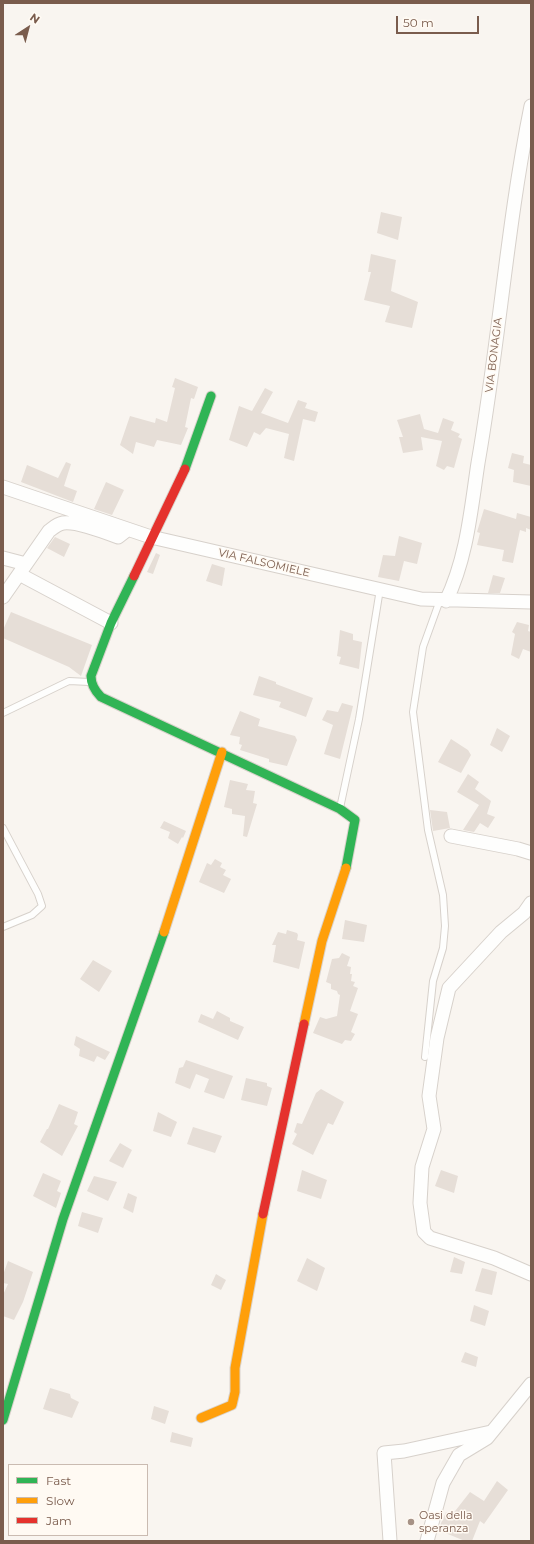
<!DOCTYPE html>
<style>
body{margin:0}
#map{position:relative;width:534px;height:1544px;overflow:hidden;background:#f9f5f0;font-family:Montserrat,sans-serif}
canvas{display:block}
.frame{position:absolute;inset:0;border:4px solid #7a5c4d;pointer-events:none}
.legend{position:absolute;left:8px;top:1464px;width:140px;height:72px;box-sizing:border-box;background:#fffaf3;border:1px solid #cabbb1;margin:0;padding:5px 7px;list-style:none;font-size:12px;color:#7a5c4d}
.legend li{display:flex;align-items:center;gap:8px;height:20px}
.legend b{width:20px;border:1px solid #cabbb1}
.north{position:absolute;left:8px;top:8px;width:40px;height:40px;-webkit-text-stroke:3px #fffaf3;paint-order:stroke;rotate:36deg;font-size:11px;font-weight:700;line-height:16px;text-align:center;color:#7a5c4d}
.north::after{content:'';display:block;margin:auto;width:14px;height:18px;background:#7a5c4d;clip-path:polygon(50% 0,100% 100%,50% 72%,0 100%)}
.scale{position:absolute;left:396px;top:16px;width:83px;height:18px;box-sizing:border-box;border:2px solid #7a5c4d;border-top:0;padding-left:5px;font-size:12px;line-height:14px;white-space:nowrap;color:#7a5c4d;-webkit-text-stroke:3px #fffaf3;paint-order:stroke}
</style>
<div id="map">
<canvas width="534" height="1544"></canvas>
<div class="frame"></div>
<ul class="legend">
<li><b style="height:5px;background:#30b455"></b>Fast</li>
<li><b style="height:5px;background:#ff9f0a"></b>Slow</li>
<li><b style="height:5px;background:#e5322d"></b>Jam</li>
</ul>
<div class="north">N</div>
<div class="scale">50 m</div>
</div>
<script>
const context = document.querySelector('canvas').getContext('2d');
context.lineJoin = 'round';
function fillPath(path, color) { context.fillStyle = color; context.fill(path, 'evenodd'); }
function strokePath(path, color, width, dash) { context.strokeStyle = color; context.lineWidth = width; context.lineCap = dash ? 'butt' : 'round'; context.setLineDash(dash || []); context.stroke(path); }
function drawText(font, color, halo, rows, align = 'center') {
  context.font = font + ' Montserrat,sans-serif'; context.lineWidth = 3; context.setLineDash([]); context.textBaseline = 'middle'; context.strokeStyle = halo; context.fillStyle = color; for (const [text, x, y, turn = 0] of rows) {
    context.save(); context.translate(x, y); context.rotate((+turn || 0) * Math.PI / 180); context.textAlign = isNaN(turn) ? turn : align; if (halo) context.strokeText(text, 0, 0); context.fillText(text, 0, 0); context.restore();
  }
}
fillPath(new Path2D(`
 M381,212L402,217L398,240L377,233Z
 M371,254L396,260L391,291L418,302L412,328L385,322L390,306L364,300L371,272H368Z
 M175,378L198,387L194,399L191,398L185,427L188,428L181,445L157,440L154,447L136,442L133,454L120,445L130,416L155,423L156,418L167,422L175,388L172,387Z
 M265,388L273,392L261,413L288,423L298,400L307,403L305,408L318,412L315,422L303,419L294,461L284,458L289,434L266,428L260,435L254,432L247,447L229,440L239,406L252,411Z
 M420,414L424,429L438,433L443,418L454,422L451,430L460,434L458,437L462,439L454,468L447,466L444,470L436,466L442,441L421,437L423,450L403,453L399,437H403L397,420Z
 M512,453L524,456L523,463L531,465V486L513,482L514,470L508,468Z
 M66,462L71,464L64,486L77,491L73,502L21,482L27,465L58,478Z
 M106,482L124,490L112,515L94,509Z
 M484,509L516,519L517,513L531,517V530L526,528V532L520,530L513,563L502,561L504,550L477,545L480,533L477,532Z
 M399,536L422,543L417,564L404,561L399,581L378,577L383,555L395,556Z
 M55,537L70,544L64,557L47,548Z
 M156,553L160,555L153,574L147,572Z
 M212,564L225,568L222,586L206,581Z
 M493,575L505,578L500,593H488Z
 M11,612L92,645L81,676L69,667L3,638V630Z
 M517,622L529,625L528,631L531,632V652L523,649L519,659L511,655L515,634L512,632Z
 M340,630L353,634V640L362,642L359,669L339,664L341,657L337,656L338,649Z
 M259,676L276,682V684L313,698L306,717L279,707L281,702L253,695Z
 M342,703L353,706L340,759L324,754L333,725L322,720L327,710L338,712Z
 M240,711L260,719L258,726L295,736L297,740L287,766L269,762V759L240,750L242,745L239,744L240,737L230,735Z
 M497,728L510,736L502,752L490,745Z
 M451,739L468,750L471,755L461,773L438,762Z
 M468,774L479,782L475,789L491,801L487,814L495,817L488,828L480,823L474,832L463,830L479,805L457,792Z
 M230,780L248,784L246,790L255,791L253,803L257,804L247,837L243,836L245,816L232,814V809L224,807Z
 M430,810L447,812L450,828L433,831Z
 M164,821L186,831L183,838L182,837L178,844L168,838L170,832L160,828Z
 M215,859L222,863L220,867L226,870L223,875L231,879L224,893L199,882L207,863L211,865Z
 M345,920L367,925L364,942L342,939Z
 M287,930L297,933L298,935L297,940L305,942L299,969L273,962L276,945H272L278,932L286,934Z
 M342,953L350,957L347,966L351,967L350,974H352L351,981L355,982L353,986L358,988L350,1011L358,1014L351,1032L355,1034L351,1041L345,1040L342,1044L313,1033L320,1017L326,1019L337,1016L340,995L338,994L337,991L331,989V984L326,982L332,959L339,958Z
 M93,960L112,971L99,992L80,979Z
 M217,1011L230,1018V1021L244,1027L238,1040L198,1022L201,1014L213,1019Z
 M76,1036L110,1052L105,1060L97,1056L94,1062L79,1056L80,1049L74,1045Z
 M186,1060L233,1076L224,1099L204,1092L209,1079L196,1074L190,1089L175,1083L179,1068L183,1067Z
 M246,1078L267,1083V1086L272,1088L267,1106L241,1100Z
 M321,1089L344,1102L333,1125L328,1123L313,1155L292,1144L297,1134L294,1132L297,1123L302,1124L316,1093Z
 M59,1104L78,1112L74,1124L78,1126L62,1156L40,1142L47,1129H48Z
 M158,1112L177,1122L171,1137L153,1131Z
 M193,1127L222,1136L215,1153L187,1144Z
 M120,1143L132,1150L123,1168L109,1161Z
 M302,1170L327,1180L321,1199L297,1191Z
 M441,1170L458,1176L454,1193L435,1186Z
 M43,1173L61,1181L57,1191L61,1193L56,1208L33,1196Z
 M94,1176L117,1182L108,1201L87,1191Z
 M128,1193L137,1197L133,1213L123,1208Z
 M82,1212L103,1218L98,1233L78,1226Z
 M454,1257L465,1262L462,1274L450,1272Z
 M307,1258L325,1268L317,1291L297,1281Z
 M8,1261L33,1272L23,1302L14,1320L3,1316V1295L8,1284L3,1283V1275Z
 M482,1268L497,1272L492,1295L475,1291Z
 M216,1274L226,1280L221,1290L211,1285Z
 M474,1305L489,1311L485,1326L470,1321Z
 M465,1352L478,1357L476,1367L461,1362Z
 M50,1388L70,1394L71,1398L79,1402L72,1418L43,1409Z
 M154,1406L169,1411L165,1424L151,1419Z
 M172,1432L193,1438L191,1447L170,1442Z
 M497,1481L508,1490L484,1524L480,1521L472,1541H465L438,1530L446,1512L452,1515L470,1492L484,1501Z`), '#e6ded7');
const lane = new Path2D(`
 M3,713L69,681L89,682
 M340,808L359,719L380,589
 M3,828L38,894L42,906L32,915L3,927
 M425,1057L433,981L443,948L445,926L443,895L428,830L413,712L423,647L440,600`);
const street = new Path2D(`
 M3,487L151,537L421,599L531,602
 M3,558L26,564
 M19,574L111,623
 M3,597L49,531C53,528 57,524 63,523C76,521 105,532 118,537L127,530
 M446,601C467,558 471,509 478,463C499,344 507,224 531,106
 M451,836L518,849L531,853
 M531,903L524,913L501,932L449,988L437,1038L429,1096L434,1129L422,1167L420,1203L424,1232L430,1238L494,1258L531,1274
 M390,1541L384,1453L404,1451L491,1432
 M427,1541L443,1483L459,1455L487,1438L531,1384`);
const fast = new Path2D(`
 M185,469L211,396
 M134,576L111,623L91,676C91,685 95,691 101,697L340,809L355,820L346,868
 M3,1420L63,1219L164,932`);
const slow = new Path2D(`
 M164,932L222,752
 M304,1024L322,941L346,868
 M201,1418L232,1405L235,1392V1368L263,1214`);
const jam = new Path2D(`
 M134,576L185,469
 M263,1214L304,1024`);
strokePath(lane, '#d7d1cb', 8);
strokePath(street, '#d7d1cb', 15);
strokePath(fast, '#d9d2cb', 11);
strokePath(slow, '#d9d2cb', 11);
strokePath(jam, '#d9d2cb', 11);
strokePath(lane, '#fefefd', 6);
strokePath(street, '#fefefd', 13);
strokePath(fast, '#30b455', 9);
strokePath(slow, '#ff9f0a', 9);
strokePath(jam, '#e5322d', 9);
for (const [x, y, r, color] of [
 [411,1522,4,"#a69286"]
]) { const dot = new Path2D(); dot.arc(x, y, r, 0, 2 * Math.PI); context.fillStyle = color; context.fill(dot); strokePath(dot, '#fffaf3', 1.5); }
drawText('11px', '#7a5c4d', '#fffaf3', [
 ["VIA BONAGIA",494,355,-83],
 ["VIA FALSOMIELE",264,563,13]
]);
drawText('11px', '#7a5c4d', '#fffaf3', [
 ["Oasi della",419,1516],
 ["speranza",419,1529]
], 'left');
</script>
